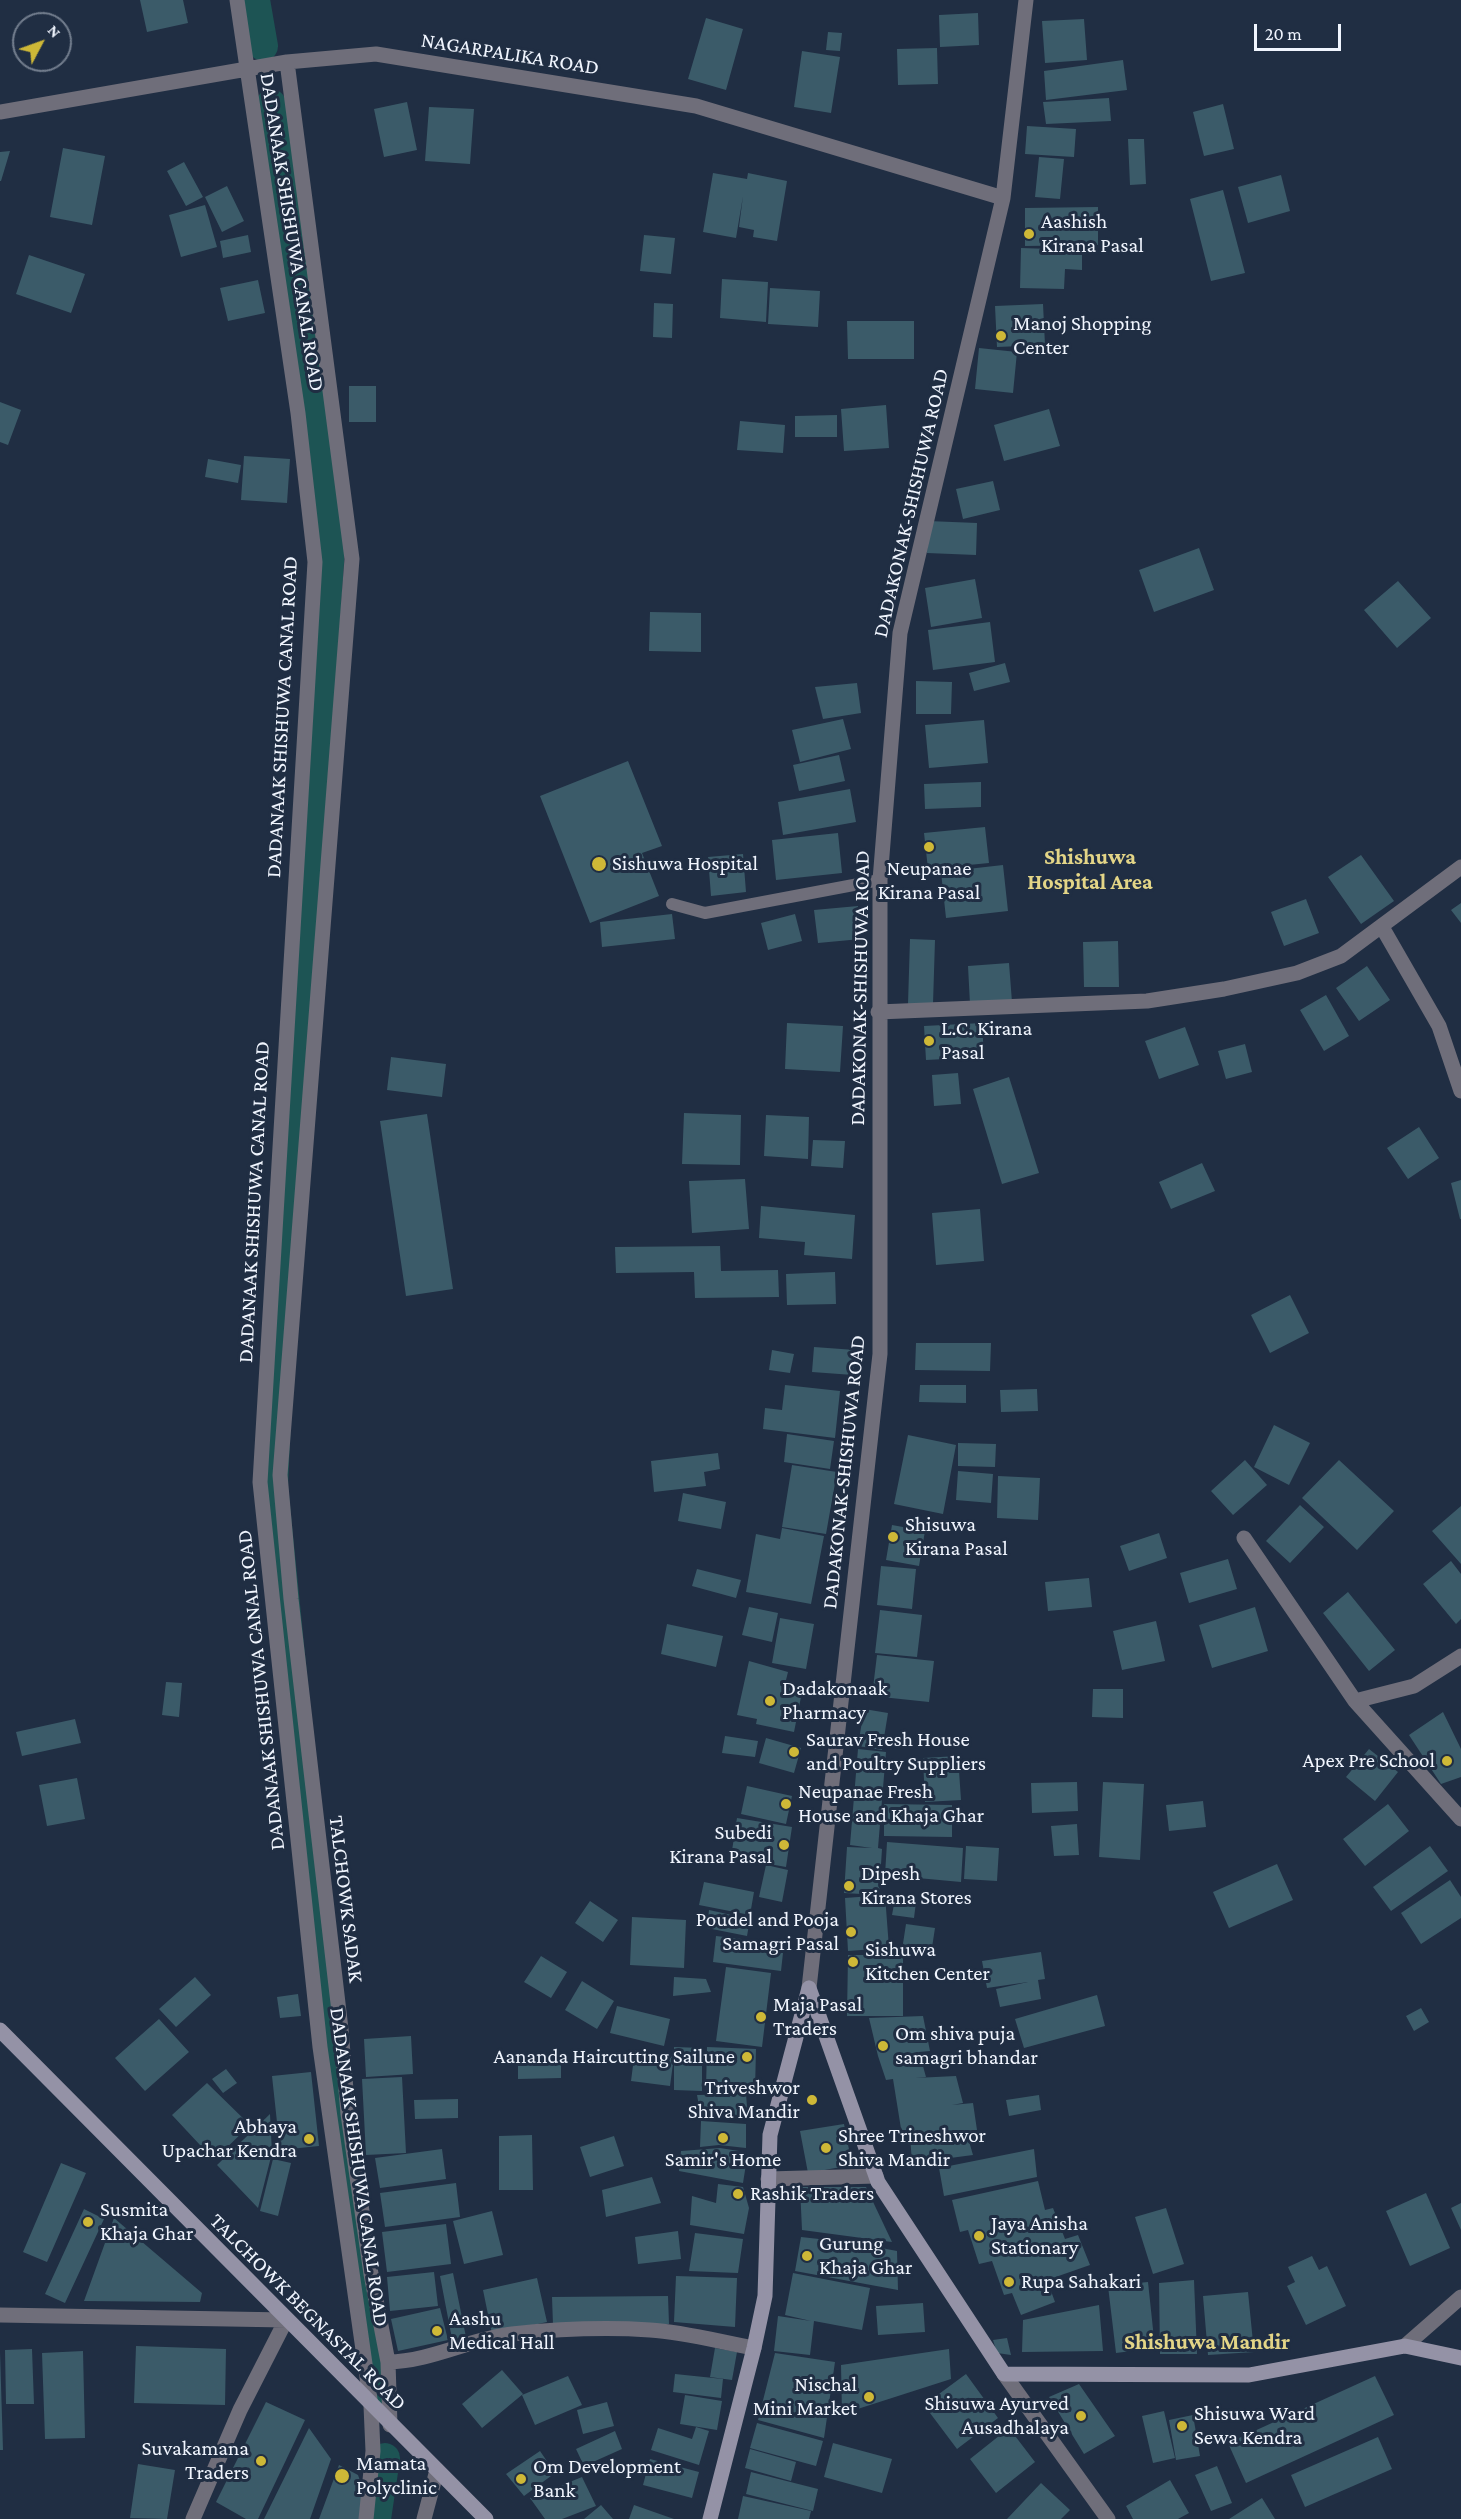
<!DOCTYPE html>
<style>
body{margin:0}
#map{position:relative;width:1461px;height:2519px;overflow:hidden;background:#202e43;font-family:"Crimson Pro",serif}
canvas{display:block}
.north{position:absolute;left:12px;top:12px;width:60px;height:60px;box-sizing:border-box;background:#202e43;border:2px solid #737e8e;border-radius:50%;rotate:49deg;font-size:16px;font-weight:700;line-height:24px;text-align:center;color:#f0f5fe}
.north::after{content:'';display:block;margin:auto;width:21px;height:27px;background:#ceb837;clip-path:polygon(50% 0,100% 100%,50% 72%,0 100%)}
.scale{position:absolute;left:1254px;top:24px;width:87px;height:27px;box-sizing:border-box;border:3px solid #f0f5fe;border-top:0;padding-left:8px;font-size:18px;line-height:21px;white-space:nowrap;color:#f0f5fe;-webkit-text-stroke:4px #202e43;paint-order:stroke}
</style>
<div id="map">
<canvas width="1461" height="2519"></canvas>
<div class="north">N</div>
<div class="scale">20 m</div>
</div>
<script>
const context = document.querySelector('canvas').getContext('2d');
context.lineJoin = 'round';
function strokePath(path, color, width, dash) { context.strokeStyle = color; context.lineWidth = width; context.lineCap = dash ? 'butt' : 'round'; context.setLineDash(dash || []); context.stroke(path); }
function fillPath(path, color) { context.fillStyle = color; context.fill(path, 'evenodd'); }
function drawText(font, color, halo, rows, align = 'center') {
  context.font = font + ' "Crimson Pro",serif'; context.lineWidth = 6; context.setLineDash([]); context.textBaseline = 'middle'; context.strokeStyle = halo; context.fillStyle = color; for (const [text, x, y, turn = 0] of rows) {
    context.save(); context.translate(x, y); context.rotate((+turn || 0) * Math.PI / 180); context.textAlign = isNaN(turn) ? turn : align; if (halo) context.strokeText(text, 0, 0); context.fillText(text, 0, 0); context.restore();
  }
}
strokePath(new Path2D(`
 M255,0L263,46
 M271,104L330,547L281,1308L273,1486L308,1833L352,2202L379,2391
 M376,2519L385,2458`), '#1d5454', 30);
fillPath(new Path2D(`
 M140,0H183L188,23L147,32Z
 M978,13L979,45L940,47L939,15Z
 M706,18L743,29L726,90L688,79Z
 M1084,19L1087,60L1045,63L1042,21Z
 M828,32L842,33L840,51L826,50Z
 M937,48L938,84L898,85L897,49Z
 M802,51L840,57L831,113L794,107Z
 M1123,60L1127,90L1046,100L1044,71Z
 M1109,98L1111,121L1046,124L1043,102Z
 M407,102L417,150L384,157L374,109Z
 M1223,104L1234,149L1204,156L1193,112Z
 M429,107L474,109L470,164L425,161Z
 M1027,126L1076,129L1074,157L1025,154Z
 M1128,139H1144L1146,184L1130,185Z
 M63,148L105,156L92,225L50,217Z
 M10,151L1,181H0V152Z
 M1039,157L1064,159L1060,199L1035,197Z
 M184,162L203,197L186,206L167,171Z
 M713,173L747,179L748,173L787,181L777,241L753,237L754,230L739,227L743,196L736,238L703,232Z
 M1281,175L1290,211L1248,223L1238,187Z
 M227,186L244,221L222,232L205,197Z
 M1223,190L1245,273L1211,281L1190,199Z
 M205,205L217,247L181,257L169,215Z
 M1098,207V245L1025,246V208Z
 M248,235L251,252L223,258L220,241Z
 M644,235L675,238L671,274L640,271Z
 M1021,248L1082,250V270L1065,269L1064,289L1020,288Z
 M29,255L85,274L71,313L16,294Z
 M722,279L768,282L766,322L720,318Z
 M258,280L265,313L228,321L220,288Z
 M770,288L820,291L818,327L768,324Z
 M654,303L673,304L672,338L653,337Z
 M1043,304L1045,345L997,347L995,306Z
 M847,321H914V359H848Z
 M979,348L1017,352L1013,393L975,389Z
 M349,386H376V422H349Z
 M0,402L21,410L8,445L0,442Z
 M886,405L889,448L844,451L841,409Z
 M1049,409L1060,446L1004,461L994,425Z
 M837,415V437H795V416Z
 M740,421L785,425L783,453L737,450Z
 M244,456L290,459L287,503L241,500Z
 M208,459L241,465L238,483L205,477Z
 M993,481L1000,510L963,519L956,489Z
 M928,521L977,523L976,555L927,553Z
 M1199,548L1214,590L1154,612L1139,570Z
 M975,579L982,618L931,627L925,588Z
 M1398,581L1431,618L1397,648L1364,610Z
 M650,612L701,613V652L649,651Z
 M990,622L995,662L933,670L928,630Z
 M1005,663L1010,682L974,691L969,673Z
 M916,681L952,682L951,714H916Z
 M857,683L861,713L823,719L815,687Z
 M843,719L851,749L800,762L792,730Z
 M984,720L988,763L929,768L925,725Z
 M839,755L845,781L799,791L793,765Z
 M628,761L662,846L642,853L659,896L590,923L540,796Z
 M981,782V807L925,809L924,784Z
 M850,789L856,822L783,835L778,802Z
 M985,827L989,863L928,869L924,833Z
 M838,833L842,873L776,880L772,840Z
 M743,854L746,892L711,896L708,857Z
 M1361,855L1394,901L1361,924L1328,877Z
 M1003,865L1008,911L946,918L941,872Z
 M1306,899L1319,933L1284,946L1271,912Z
 M1461,903V923L1451,910Z
 M858,906L861,939L818,943L814,910Z
 M672,914L675,939L602,947L600,922Z
 M795,914L802,941L768,950L761,923Z
 M910,939L935,940L933,1004H908Z
 M1118,941L1119,987H1084L1083,942Z
 M1009,963L1012,1002L970,1004L968,966Z
 M1367,966L1390,1000L1359,1021L1336,988Z
 M1326,995L1349,1036L1324,1051L1300,1010Z
 M787,1023L843,1026L840,1072L785,1069Z
 M982,1023L984,1057L926,1060L924,1026Z
 M1185,1027L1199,1065L1159,1079L1145,1041Z
 M1245,1044L1252,1072L1226,1079L1218,1051Z
 M391,1057L446,1064L442,1097L387,1090Z
 M958,1073L961,1104L934,1106L932,1075Z
 M1009,1077L1039,1173L1002,1184L973,1089Z
 M684,1113L741,1115L740,1165L682,1164Z
 M427,1114L453,1289L406,1296L380,1121Z
 M766,1115L809,1117L808,1159L764,1156Z
 M1419,1127L1439,1158L1408,1179L1387,1148Z
 M813,1140L845,1141L843,1168L811,1166Z
 M1202,1163L1215,1191L1171,1209L1159,1182Z
 M745,1179L749,1229L692,1233L689,1181Z
 M1461,1180V1219H1460L1451,1183Z
 M761,1206L855,1215L852,1259L804,1255L805,1242L759,1238Z
 M980,1209L984,1261L936,1265L932,1213Z
 M720,1246L721,1271L778,1270L779,1297L695,1298L694,1272L616,1273L615,1247Z
 M835,1272L836,1304L787,1305L786,1274Z
 M1290,1295L1309,1333L1270,1353L1251,1315Z
 M916,1343H991L990,1371L915,1370Z
 M814,1347L855,1350L853,1375L812,1372Z
 M772,1350L794,1354L790,1373L769,1370Z
 M785,1385L840,1391L835,1438L763,1429L765,1408L782,1410Z
 M920,1385H966V1403L919,1402Z
 M1037,1389L1038,1411L1001,1412L1000,1390Z
 M1274,1425L1310,1443L1289,1485L1254,1467Z
 M787,1434L834,1441L830,1469L784,1462Z
 M908,1435L956,1445L943,1514L894,1504Z
 M958,1443L996,1444L995,1467L958,1466Z
 M718,1453L720,1469L704,1472L706,1486L654,1492L651,1461Z
 M1245,1460L1267,1485L1233,1515L1211,1491Z
 M1339,1460L1394,1511L1357,1550L1302,1498Z
 M792,1465L837,1472L826,1534L782,1527Z
 M958,1471L993,1474L991,1503L956,1500Z
 M998,1476L1040,1478L1038,1520L997,1518Z
 M683,1493L726,1502L721,1529L678,1521Z
 M1300,1505L1324,1527L1290,1563L1266,1541Z
 M1461,1506V1564L1432,1531Z
 M892,1525L925,1531L919,1566L886,1560Z
 M782,1528L824,1536L811,1604L746,1592L756,1534L780,1539Z
 M1159,1533L1167,1558L1129,1571L1120,1546Z
 M1228,1559L1237,1589L1189,1603L1180,1573Z
 M1451,1561L1461,1574V1619L1456,1624L1423,1584Z
 M881,1566L916,1569L912,1609L877,1605Z
 M697,1569L741,1580L736,1598L692,1586Z
 M1089,1578L1092,1607L1048,1611L1045,1582Z
 M1348,1592L1395,1650L1369,1671L1323,1613Z
 M749,1607L778,1613L772,1642L742,1635Z
 M1255,1607L1268,1651L1212,1668L1199,1625Z
 M880,1610L922,1615L917,1657L875,1653Z
 M780,1618L814,1624L806,1669L772,1663Z
 M1156,1621L1165,1661L1122,1670L1113,1631Z
 M667,1624L723,1636L716,1667L661,1654Z
 M877,1655L934,1661L929,1702L872,1696Z
 M749,1661L788,1672L785,1684L803,1687L794,1732L756,1724L757,1719L737,1715Z
 M166,1682L182,1683L179,1717L162,1715Z
 M1093,1689H1123V1718L1092,1717Z
 M864,1709L888,1713L882,1750L858,1746Z
 M1443,1712L1461,1749V1777L1441,1784L1409,1735Z
 M75,1719L81,1743L22,1756L16,1732Z
 M725,1736L758,1741L755,1757L722,1753Z
 M766,1738L801,1748L794,1773L759,1763Z
 M858,1749L886,1752L878,1848L882,1849L879,1895L844,1893L847,1847L872,1848L850,1845Z
 M1369,1749L1398,1772L1375,1801L1346,1777Z
 M958,1756L961,1800L925,1802L923,1758Z
 M77,1778L85,1819L47,1826L39,1785Z
 M1077,1782L1078,1811L1032,1813L1031,1783Z
 M1103,1782L1144,1784L1140,1860L1099,1857Z
 M747,1786L792,1796L786,1824L741,1814Z
 M1203,1801L1206,1827L1169,1831L1166,1805Z
 M884,1804L952,1805V1837L884,1836Z
 M1388,1804L1409,1831L1365,1866L1343,1839Z
 M737,1818L792,1827L786,1867L731,1857Z
 M1077,1824L1079,1855L1054,1856L1051,1826Z
 M887,1842L963,1848L961,1882L885,1875Z
 M966,1846L999,1848L997,1881L964,1879Z
 M1430,1846L1448,1871L1391,1911L1373,1887Z
 M1277,1864L1293,1900L1229,1928L1213,1892Z
 M766,1865L788,1870L782,1902L759,1897Z
 M1450,1880L1461,1897V1918L1421,1944L1401,1913Z
 M704,1882L754,1892L750,1915L699,1905Z
 M885,1895L889,1948L848,1951L845,1898Z
 M895,1899L916,1902L914,1918L892,1915Z
 M590,1901L618,1920L603,1942L575,1923Z
 M709,1910L750,1919L747,1936L707,1928Z
 M632,1917L686,1920L684,1968L630,1965Z
 M906,1924L935,1928L931,1954L902,1950Z
 M716,1936L784,1944L781,1971L713,1962Z
 M1041,1952L1045,1979L1038,1980L1041,1999L1000,2007L996,1989L1028,1982L987,1988L982,1961Z
 M848,1955H903V2016H847Z
 M541,1956L567,1972L551,1998L524,1982Z
 M726,1967L771,1973L762,2047L716,2041Z
 M195,1977L211,1995L176,2027L159,2009Z
 M674,1977L706,1979L711,1992L673,1996Z
 M582,1981L614,2001L597,2029L565,2010Z
 M298,1994L301,2016L280,2018L277,1997Z
 M1097,1995L1105,2026L1024,2048L1015,2019Z
 M617,2006L670,2019L664,2046L610,2033Z
 M1421,2008L1429,2022L1414,2031L1406,2016Z
 M923,2016L930,2051L919,2052L926,2077L915,2078L956,2076L963,2103L952,2105L973,2103L977,2130L966,2131L973,2155L912,2163L910,2135H902L893,2079L886,2080L878,2056L869,2018Z
 M159,2019L189,2052L145,2091L115,2058Z
 M411,2036L413,2074L366,2077L364,2039Z
 M674,2047L702,2048V2091L674,2090Z
 M707,2047L756,2049L755,2090L706,2088Z
 M635,2050L674,2056L670,2086L631,2081Z
 M561,2061V2078L518,2079V2062Z
 M226,2069L237,2083L223,2093L212,2079Z
 M311,2072L319,2146L280,2150L272,2076Z
 M402,2077L406,2153L366,2155L362,2079Z
 M207,2083L250,2125L214,2160L172,2115Z
 M746,2094L748,2119L701,2117L697,2095Z
 M1039,2095L1041,2110L1009,2116L1006,2100Z
 M458,2099V2118L415,2119L414,2100Z
 M270,2114L272,2153L258,2208L217,2165Z
 M701,2121L746,2124V2148L719,2145L700,2147Z
 M844,2124L852,2165L808,2173L800,2131Z
 M532,2135L533,2190H499V2136Z
 M614,2136L624,2166L590,2177L580,2147Z
 M720,2148L745,2152L747,2158L743,2183L679,2171L681,2151Z
 M442,2149L446,2179L380,2188L375,2158Z
 M1034,2149L1037,2177L944,2196L939,2168Z
 M273,2159L291,2163L278,2216L260,2211Z
 M61,2163L86,2173L47,2262L23,2252Z
 M652,2177L661,2203L606,2217L602,2190Z
 M1038,2181L1045,2210L1053,2208L1065,2239L1078,2235L1090,2265L1047,2280L1055,2302L1021,2315L1012,2293L1004,2295L992,2261L979,2264L968,2230L960,2232L952,2200Z
 M456,2183L460,2217L385,2227L380,2193Z
 M718,2184L743,2187L749,2208L744,2234L690,2225L692,2196L716,2203Z
 M800,2187H866L892,2242L802,2230Z
 M1426,2193L1450,2248L1410,2266L1386,2211Z
 M1461,2203V2230L1451,2208Z
 M1166,2208L1184,2264L1153,2274L1135,2217Z
 M84,2209L104,2219L65,2303L45,2294Z
 M492,2211L503,2255L464,2264L453,2221Z
 M114,2218L202,2293L200,2302L84,2301Z
 M446,2224L451,2264L387,2272L382,2232Z
 M678,2231L681,2259L638,2264L635,2237Z
 M695,2233L743,2239L738,2273L689,2271Z
 M801,2237L855,2243L897,2251L898,2290L795,2271Z
 M1312,2256L1319,2270L1327,2266L1346,2306L1306,2325L1287,2286L1295,2282L1288,2267Z
 M434,2272L438,2306L390,2311L387,2277Z
 M453,2273L467,2342L453,2344L440,2276Z
 M793,2273L870,2288L862,2330L814,2321L810,2355L774,2351L778,2316L811,2321L785,2315Z
 M676,2276L737,2278L735,2327L674,2322Z
 M537,2278L547,2322L492,2334L483,2290Z
 M1194,2280L1197,2354H1160L1159,2283Z
 M1148,2282L1155,2348L1116,2353L1108,2286Z
 M1248,2292L1254,2352L1208,2355L1203,2296Z
 M668,2296L669,2324L553,2325L552,2297Z
 M923,2303L925,2332L878,2335L876,2306Z
 M1099,2305L1103,2351L1022,2352L1023,2320Z
 M440,2308L448,2340L398,2351L391,2319Z
 M1007,2338L1011,2355L997,2353L993,2340Z
 M136,2346L226,2349L225,2405L134,2403Z
 M715,2348L737,2352L732,2380L710,2377Z
 M32,2349L34,2404H6L5,2350Z
 M949,2349L951,2379L842,2414L841,2365Z
 M83,2351L85,2438L45,2439L42,2353Z
 M0,2352L3,2450H0Z
 M775,2353L835,2362L824,2438L758,2420Z
 M502,2370L523,2394L482,2428L462,2404Z
 M675,2374L723,2379L721,2398L673,2392Z
 M966,2374L998,2418L957,2449L924,2405Z
 M568,2376L582,2405L535,2425L522,2395Z
 M1375,2376L1394,2415L1246,2483L1228,2443Z
 M1079,2384L1115,2436L1084,2454L1049,2397Z
 M685,2395L722,2401L717,2430L680,2424Z
 M266,2402L305,2420L258,2519H246L216,2502Z
 M607,2402L614,2426L583,2434L577,2410Z
 M1164,2411L1175,2458L1153,2463L1142,2416Z
 M1193,2415L1200,2456L1176,2460L1169,2420Z
 M757,2423L823,2441L816,2466L750,2448Z
 M696,2427L709,2431L699,2465L651,2450L658,2428L692,2439Z
 M309,2428L331,2459L310,2519H264Z
 M1009,2428L1035,2462L996,2493L970,2459Z
 M615,2431L622,2449L584,2466L576,2449Z
 M1378,2437L1392,2469L1305,2507L1291,2475Z
 M833,2443L892,2459L882,2493L824,2477Z
 M750,2449L796,2462L791,2481L745,2468Z
 M540,2451L555,2473L524,2496L506,2474Z
 M650,2459L699,2472L692,2498L643,2485Z
 M138,2464L175,2470L167,2519L130,2518Z
 M339,2465L358,2475L365,2495L362,2519H319Z
 M1217,2466L1232,2503L1211,2511L1195,2475Z
 M751,2472L818,2489L813,2511L746,2494Z
 M582,2477L596,2506L562,2519H545L530,2498Z
 M1170,2480L1189,2513L1178,2519H1133L1126,2506Z
 M1041,2483L1070,2510L1061,2519H1007Z
 M743,2496L811,2511L809,2519H738Z
 M1262,2498L1275,2519H1229Z
 M601,2505L613,2519H584Z
 M634,2505L674,2519H629Z`), '#3b5b69');
strokePath(new Path2D(`
 M672,904L705,913L880,880`), '#6f6e7a', 12);
strokePath(new Path2D(`
 M237,0L298,413L315,562L260,1482L320,2047L371,2406L373,2451L366,2519
 M287,62L352,559L280,1475L291,1599L341,2029L348,2114L371,2274L388,2362L390,2425
 M0,112L287,62L376,54L696,106L1003,198
 M1382,927L1439,1026L1461,1091
 M878,1012L1147,1001L1224,989L1297,973L1341,956L1461,867
 M1244,1538L1355,1701L1461,1819
 M1355,1701L1414,1686L1461,1656
 M809,1988L880,1354V880L900,633L1003,198L1026,0
 M768,2179L876,2176
 M0,2315L286,2320L240,2410L193,2519
 M1405,2346L1461,2297
 M388,2362C432,2361 469,2339 512,2334C558,2329 605,2327 650,2330C685,2332 720,2342 754,2348
 M1004,2374L1108,2519
 M424,2519L437,2470`), '#6f6e7a', 15);
strokePath(new Path2D(`
 M809,1988L878,2182L1004,2374L1249,2375L1405,2346L1461,2358
 M0,2030L486,2519
 M710,2519L754,2348L765,2296L770,2135L809,1988`), '#9492a6', 15);
for (const [x, y, r, color] of [
 [1029,234,6,"#ceb837"],
 [1001,336,6,"#ceb837"],
 [929,847,6,"#ceb837"],
 [599,864,8,"#ceb837"],
 [929,1041,6,"#ceb837"],
 [893,1537,6,"#ceb837"],
 [770,1701,6,"#ceb837"],
 [794,1752,6,"#ceb837"],
 [1447,1761,6,"#ceb837"],
 [786,1804,6,"#ceb837"],
 [784,1845,6,"#ceb837"],
 [849,1886,6,"#ceb837"],
 [851,1932,6,"#ceb837"],
 [853,1962,6,"#ceb837"],
 [761,2017,6,"#ceb837"],
 [883,2046,6,"#ceb837"],
 [747,2057,6,"#ceb837"],
 [812,2100,6,"#ceb837"],
 [723,2138,6,"#ceb837"],
 [309,2139,6,"#ceb837"],
 [826,2148,6,"#ceb837"],
 [738,2194,6,"#ceb837"],
 [88,2222,6,"#ceb837"],
 [979,2236,6,"#ceb837"],
 [807,2256,6,"#ceb837"],
 [1009,2282,6,"#ceb837"],
 [437,2331,6,"#ceb837"],
 [869,2397,6,"#ceb837"],
 [1081,2416,6,"#ceb837"],
 [1182,2426,6,"#ceb837"],
 [261,2461,6,"#ceb837"],
 [342,2476,8,"#ceb837"],
 [521,2479,6,"#ceb837"]
]) { const dot = new Path2D(); dot.arc(x, y, r, 0, 2 * Math.PI); context.fillStyle = color; context.fill(dot); strokePath(dot, '#202e43', 2); }
drawText('21px', '#f0f5fe', '#202e43', [
 ["NAGARPALIKA ROAD",510,54,9],
 ["DADANAAK SHISHUWA CANAL ROAD",292,232,81],
 ["DADAKONAK-SHISHUWA ROAD",911,503,-77],
 ["DADANAAK SHISHUWA CANAL ROAD",282,717,-87],
 ["DADAKONAK-SHISHUWA ROAD",860,988,-89],
 ["DADANAAK SHISHUWA CANAL ROAD",254,1202,-87],
 ["DADAKONAK-SHISHUWA ROAD",844,1472,-84],
 ["DADANAAK SHISHUWA CANAL ROAD",261,1690,-96],
 ["TALCHOWK SADAK",346,1899,83],
 ["DADANAAK SHISHUWA CANAL ROAD",359,2167,82],
 ["TALCHOWK BEGNASTAL ROAD",308,2312,45]
]);
drawText('21px', '#f0f5fe', '#202e43', [
 ["Aashish",1041,222],
 ["Kirana Pasal",1041,246],
 ["Manoj Shopping",1013,324],
 ["Center",1013,348],
 ["Sishuwa Hospital",612,864],
 ["Neupanae",929,869,"center"],
 ["Kirana Pasal",929,893,"center"],
 ["L.C. Kirana",941,1029],
 ["Pasal",941,1053],
 ["Shisuwa",905,1525],
 ["Kirana Pasal",905,1549],
 ["Dadakonaak",782,1689],
 ["Pharmacy",782,1713],
 ["Saurav Fresh House",806,1740],
 ["and Poultry Suppliers",806,1764],
 ["Apex Pre School",1435,1761,"right"],
 ["Neupanae Fresh",798,1792],
 ["House and Khaja Ghar",798,1816],
 ["Subedi",772,1833,"right"],
 ["Kirana Pasal",772,1857,"right"],
 ["Dipesh",861,1874],
 ["Kirana Stores",861,1898],
 ["Poudel and Pooja",839,1920,"right"],
 ["Samagri Pasal",839,1944,"right"],
 ["Sishuwa",865,1950],
 ["Kitchen Center",865,1974],
 ["Maja Pasal",773,2005],
 ["Traders",773,2029],
 ["Om shiva puja",895,2034],
 ["samagri bhandar",895,2058],
 ["Aananda Haircutting Sailune",735,2057,"right"],
 ["Triveshwor",800,2088,"right"],
 ["Shiva Mandir",800,2112,"right"],
 ["Abhaya",297,2127,"right"],
 ["Upachar Kendra",297,2151,"right"],
 ["Shree Trineshwor",838,2136],
 ["Shiva Mandir",838,2160],
 ["Samir's Home",723,2160,"center"],
 ["Rashik Traders",750,2194],
 ["Susmita",100,2210],
 ["Khaja Ghar",100,2234],
 ["Jaya Anisha",991,2224],
 ["Stationary",991,2248],
 ["Gurung",819,2244],
 ["Khaja Ghar",819,2268],
 ["Rupa Sahakari",1021,2282],
 ["Aashu",449,2319],
 ["Medical Hall",449,2343],
 ["Nischal",857,2385,"right"],
 ["Mini Market",857,2409,"right"],
 ["Shisuwa Ayurved",1069,2404,"right"],
 ["Ausadhalaya",1069,2428,"right"],
 ["Shisuwa Ward",1194,2414],
 ["Sewa Kendra",1194,2438],
 ["Suvakamana",249,2449,"right"],
 ["Traders",249,2473,"right"],
 ["Mamata",356,2464],
 ["Polyclinic",356,2488],
 ["Om Development",533,2467],
 ["Bank",533,2491]
], 'left');
drawText('bold 22px', '#e3d587', '#202e43', [
 ["Shishuwa",1090,857],
 ["Hospital Area",1090,882],
 ["Shishuwa Mandir",1207,2342]
]);
</script>
